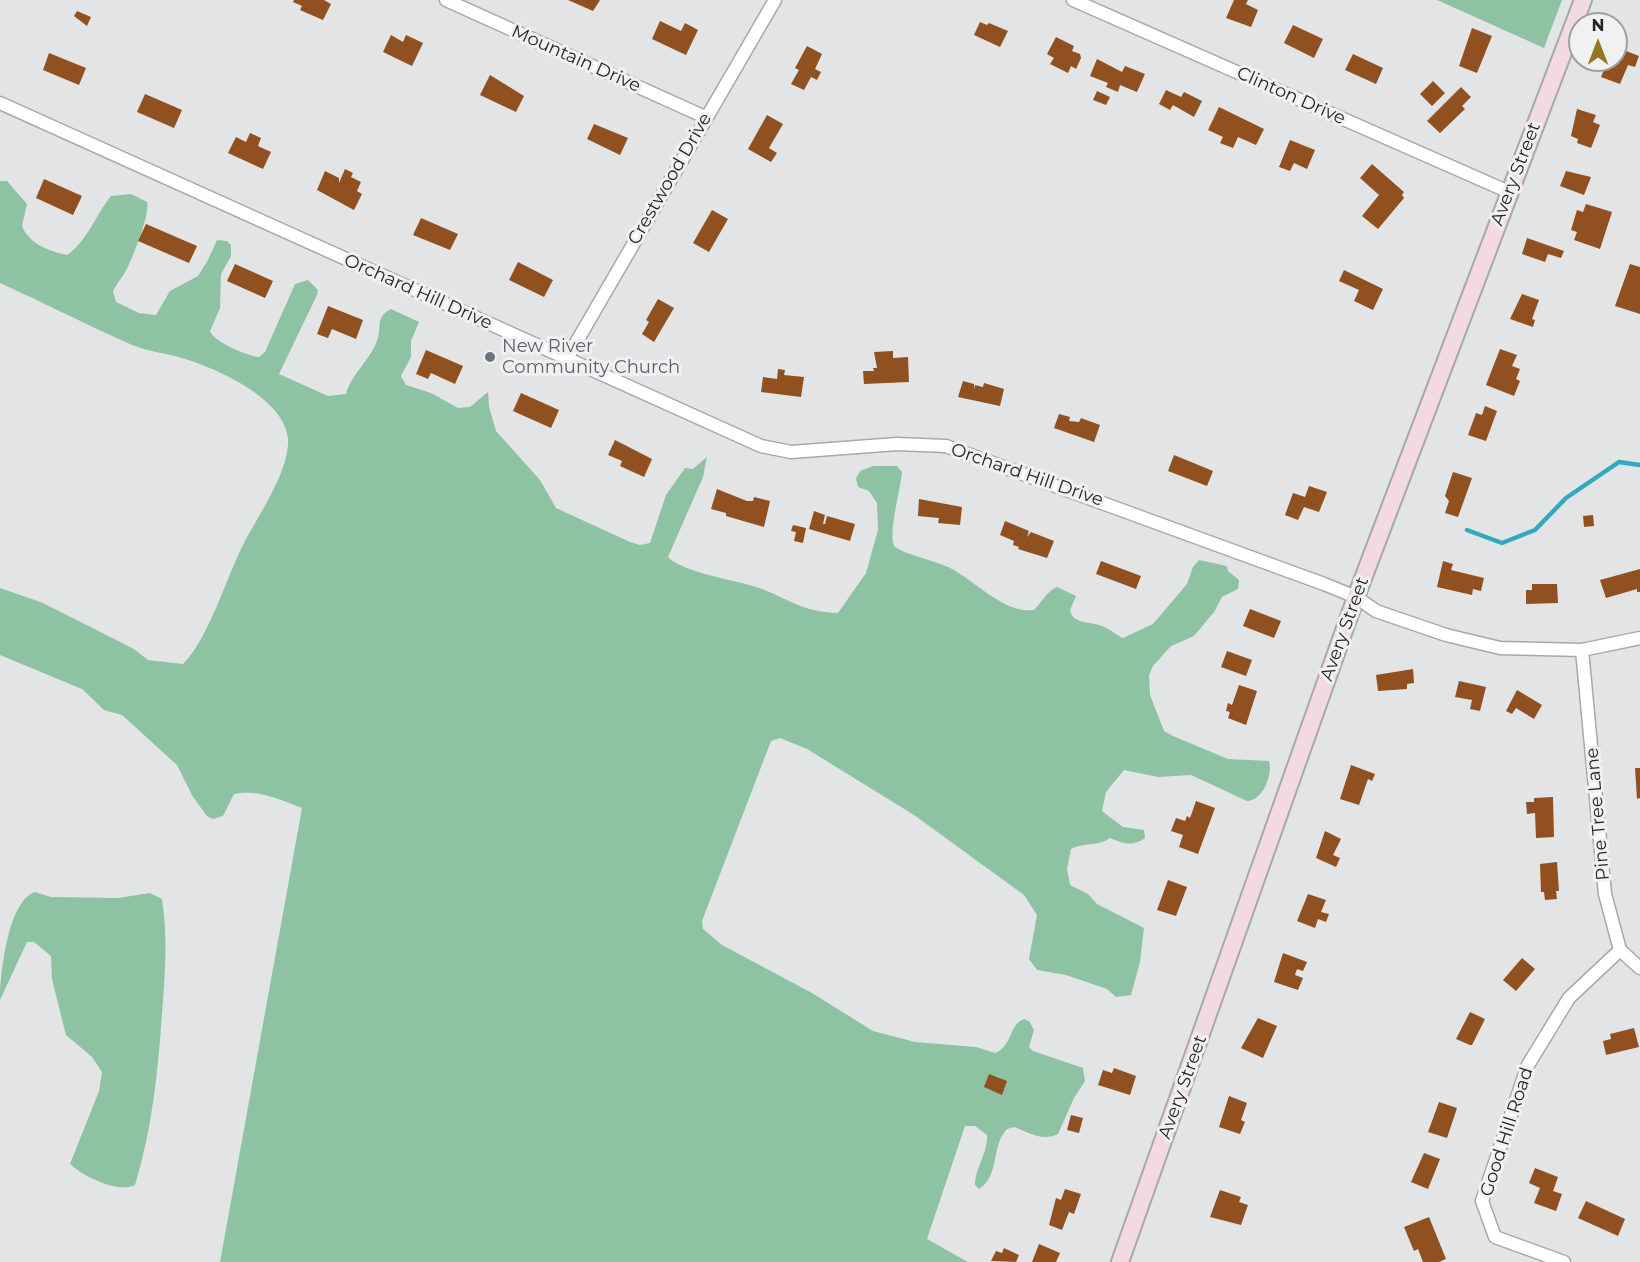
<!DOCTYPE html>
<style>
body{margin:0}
#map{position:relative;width:1640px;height:1262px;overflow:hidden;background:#e3e4e5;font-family:Montserrat,sans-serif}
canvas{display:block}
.north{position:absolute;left:1568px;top:12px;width:60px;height:60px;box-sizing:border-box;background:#f1f1f2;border:2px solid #9f9fa0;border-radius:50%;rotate:0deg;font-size:16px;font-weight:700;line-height:24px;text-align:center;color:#252525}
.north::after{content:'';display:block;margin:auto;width:21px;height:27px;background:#96771f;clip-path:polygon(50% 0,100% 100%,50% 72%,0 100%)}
</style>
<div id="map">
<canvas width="1640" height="1262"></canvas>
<div class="north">N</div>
</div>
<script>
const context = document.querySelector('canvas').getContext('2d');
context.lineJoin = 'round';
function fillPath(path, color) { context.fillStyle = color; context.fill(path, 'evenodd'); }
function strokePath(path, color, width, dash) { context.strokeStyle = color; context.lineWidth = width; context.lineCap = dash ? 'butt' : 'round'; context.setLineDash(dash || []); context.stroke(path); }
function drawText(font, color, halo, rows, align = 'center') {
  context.font = font + ' Montserrat,sans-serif'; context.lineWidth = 6; context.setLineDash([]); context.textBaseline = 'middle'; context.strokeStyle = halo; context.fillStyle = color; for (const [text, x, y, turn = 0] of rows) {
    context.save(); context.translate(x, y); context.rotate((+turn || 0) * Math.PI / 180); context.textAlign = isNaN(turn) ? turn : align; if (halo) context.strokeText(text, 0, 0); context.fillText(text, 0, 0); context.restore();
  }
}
fillPath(new Path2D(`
 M1437,0H1562L1544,48Z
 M0,181H7L27,204L22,226C29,244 49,251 67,255C87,242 96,214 111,196L131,194L147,202C151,212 131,263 124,274C120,280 116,285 113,291L116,302L139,313L156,315L170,291L198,276L208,260L217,240L227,241L231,245V256L221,274L220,308L210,331C214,342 247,356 259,357L265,352L295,284L308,280L318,290L317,295L279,374L328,396L346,394C352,372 376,355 379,333C380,322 379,315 391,309L419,322L411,341V357L401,376L406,385L431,393L458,408L470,407L488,392L489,407L496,431L540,480L556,508L630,542L640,545L650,543L666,495L685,468L693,469L707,457L703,477L668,557C683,573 737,580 759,588C790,599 801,612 838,613L866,573L878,530L877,503L869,491L858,487L856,478L860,471L873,466H897L902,472C901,488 887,536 895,547C912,557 930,559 948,567C974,579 1003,614 1034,610C1041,603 1048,590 1057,587L1076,596L1070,610C1073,625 1090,621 1102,626C1110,629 1116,635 1123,638L1153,624L1187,584L1193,567L1199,560L1227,566L1228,571L1239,580L1238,589L1222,597L1214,612L1194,636L1171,646L1153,666L1149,675L1150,695L1164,731L1173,736L1228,759L1269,761C1273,774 1263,801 1247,801L1191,775L1158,777L1124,770L1106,792L1102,811L1123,827L1144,830L1145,838C1133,847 1124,844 1110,838C1098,847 1084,842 1071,849L1067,869L1070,885L1088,894L1097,904L1144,928L1140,962L1131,995L1116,997L1107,989L1066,975L1037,970L1029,959L1037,915L1024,895L914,815L807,749L780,738L771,741L702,921L703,929L722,945L812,993L873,1031L915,1042L976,1047L995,1053C1012,1047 1009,1024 1024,1019L1029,1021L1034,1030L1029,1047L1033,1051L1083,1068L1085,1081L1074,1098L1058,1134C1043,1142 1027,1132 1014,1127L1007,1129C991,1145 1000,1176 979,1189L975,1185C975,1168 988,1153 987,1135L975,1126H965L927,1239L968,1262H220L302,808C278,799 259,789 234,794L223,816L213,819L207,816L193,797L177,765L122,715L104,710L82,689L0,655V588L43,603L134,649L148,660L183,664C209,638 226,578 244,543C258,516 290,470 288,439C285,399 218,369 185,359C167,353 149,352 132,345C87,325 44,303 0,283Z
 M35,892L51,897L118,898L150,893L162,899C168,938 165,975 162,1014C158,1071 152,1130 135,1185C119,1194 82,1176 70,1164L99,1091L102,1072L92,1057L66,1035L52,979L51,956L34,942H27L0,1000C0,975 8,900 35,892Z`), '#8dc3a3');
strokePath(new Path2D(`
 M1467,530L1502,543L1535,530L1566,498L1619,462L1640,465`), '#32aabd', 4.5);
fillPath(new Path2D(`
 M294,0H324L331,4L323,20L300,10L302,6L293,2Z
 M568,0H600L593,11Z
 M1234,0H1248L1246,4L1258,10L1251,27L1226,18Z
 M77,11L91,17L87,26L74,16Z
 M660,21L681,31L685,23L698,30L686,55L652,39Z
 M980,22L987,25L989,23L1008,31L1000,47L974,35Z
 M1293,25L1323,39L1314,58L1284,43Z
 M1472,28L1492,36L1477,73L1459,66Z
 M391,35L403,42L406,35L423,43L412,66L383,52Z
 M1056,37L1074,46L1072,51L1080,54L1081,58L1076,69L1071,66L1068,73L1050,64L1054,58L1047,54Z
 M807,46L822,54L815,69L821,72L817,80L811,77L804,90L791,84L799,70L795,68Z
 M1616,47L1639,56L1635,67L1628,65L1620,84L1601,77L1608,60H1616Z
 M49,53L86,68L79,85L43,70Z
 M1353,54L1383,68L1376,84L1345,70Z
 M1097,59L1122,72L1125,66L1145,74L1137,92L1120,85L1118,92L1106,87L1108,83L1090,76Z
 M490,75L524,96L516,112L480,95Z
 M1433,81L1445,93L1432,106L1420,94Z
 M1461,87L1471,97L1462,106L1465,109L1440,133L1427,121Z
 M1166,90L1181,97L1184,92L1202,101L1194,117L1173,105L1170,110L1159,104Z
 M1097,91L1110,97L1106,105L1093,100Z
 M145,94L182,110L174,128L137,112Z
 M1219,107L1264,129L1256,145L1238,137L1233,148L1220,143L1223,137L1208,130Z
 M1577,109L1596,115L1593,122L1600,125L1591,148L1577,143L1578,139L1571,136Z
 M767,115L783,124L769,148L777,153L771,162L748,149Z
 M594,124L628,138L620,155L587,139Z
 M250,133L261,138L258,146L271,152L263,169L228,153L236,137L246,142Z
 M1290,140L1315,150L1307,169L1294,163L1290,171L1279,167Z
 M1372,164L1404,192L1402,195L1404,198L1378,229L1362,216L1379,195L1360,178Z
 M345,169L353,173L351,177L361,182L357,191L362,194L354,210L317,190L325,171L339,178V183Z
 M1566,171L1591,177L1584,195L1560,186Z
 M44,179L82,196L73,215L36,198Z
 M1586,204L1612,212L1600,249L1574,240L1577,232L1571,230L1577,210L1583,212Z
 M712,210L728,219L709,252L693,243Z
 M421,218L458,234L450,250L413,235Z
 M146,224L197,246L189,263L138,241Z
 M1527,238L1564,251L1561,258L1548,254L1545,262L1522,254Z
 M518,262L553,280L544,297L509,280Z
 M235,264L273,281L265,298L227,281Z
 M1630,264L1640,267V314L1615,306Z
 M1344,270L1383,289L1373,310L1354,301L1359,290L1339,281Z
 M1522,294L1539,300L1532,319L1535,320L1533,327L1510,319Z
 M658,299L674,308L654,342L642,334L649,322L646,320Z
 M328,306L363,320L356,339L332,329L328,338L317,334Z
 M1500,349L1517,355L1512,366L1520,369L1516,379L1520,381L1514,396L1486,385Z
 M426,350L463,366L455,384L431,373L428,379L416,374Z
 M893,351V358L908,357L909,382L864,384L863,371H874L873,368H877L874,352Z
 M778,369L785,370L784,375L804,377L801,397L761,392L763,377L777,379Z
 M963,381L974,384V390L975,385L983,387L984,383L1004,389L1000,406L958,397Z
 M521,393L559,410L551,428L513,411Z
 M1485,406L1497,411L1486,441L1468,435L1476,413L1482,415Z
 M1059,414L1070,417L1069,421L1079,422L1081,418L1100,425L1094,442L1054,428Z
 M615,440L652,459L644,477L620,466L622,461L608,455Z
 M1174,455L1213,471L1207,486L1168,471Z
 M1453,472L1472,478L1458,517L1445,513L1449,501L1445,496Z
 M1309,486L1327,492L1319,512L1304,507L1298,520L1285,515L1293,493L1305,497Z
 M717,489L747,501H753L754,497L770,501L764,527L726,516V513L711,509Z
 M919,499L962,507L960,525L938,523L939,518L918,516Z
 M814,511L825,515L823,524H825L827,516L855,524L850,541L809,529Z
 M1593,515L1594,526L1584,527L1583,516Z
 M1005,521L1029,531L1027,537L1031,532L1054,541L1047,558L1018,549L1019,547L1013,545L1014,541L1000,535Z
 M793,525L806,528L803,543L794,541L796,532L791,531Z
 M1101,561L1141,576L1136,589L1096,574Z
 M1443,561L1453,564L1451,570L1484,578L1481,591L1473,589L1472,595L1437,587Z
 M1640,569V592H1637V589L1606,598L1600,580Z
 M1532,584H1557L1558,603L1526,604V590H1532Z
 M1250,609L1281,621L1274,638L1243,626Z
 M1227,651L1252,660L1246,676L1221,667Z
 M1413,669L1414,683L1407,684V689L1378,691L1376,675Z
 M1459,681L1486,687L1480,711L1470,709L1472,700L1455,697Z
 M1239,685L1257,691L1246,725L1228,718L1230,712L1226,711L1228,703L1232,705Z
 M1517,690L1542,705L1534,719L1516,708L1512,714L1506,711Z
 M1351,765L1375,774L1372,781L1368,779L1359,805L1340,799Z
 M1635,768H1640V798L1637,799Z
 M1553,797L1554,837L1536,838L1535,813L1527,814L1526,802H1534V798Z
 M1196,801L1215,808L1198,854L1179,847L1183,835L1171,831L1176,818L1185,821L1187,816L1190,818Z
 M1325,831L1341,839L1333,855L1340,858L1336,867L1316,858Z
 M1557,862L1559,891H1556L1557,899L1545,900L1544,892H1541L1540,864Z
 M1168,880L1187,887L1176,916L1157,910Z
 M1308,894L1326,900L1321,912L1329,914L1326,922L1318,919L1315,928L1297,921Z
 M1283,953L1307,962L1303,971L1297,969L1295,975L1303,978L1298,990L1274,982Z
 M1522,958L1535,969L1516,991L1503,980Z
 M1470,1012L1485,1019L1472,1045H1470L1456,1039Z
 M1258,1018L1277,1026L1263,1058L1241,1048Z
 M1634,1028L1639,1047L1606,1055L1603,1041L1611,1039L1610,1034Z
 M1114,1068L1136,1076L1130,1095L1098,1085L1103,1070L1112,1073Z
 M989,1074L1007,1081L1002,1095L984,1087Z
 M1229,1096L1247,1103L1241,1120L1245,1122L1240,1134L1219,1127Z
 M1439,1102L1457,1108L1447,1138L1428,1132Z
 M1071,1115L1083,1118L1079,1133L1067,1130Z
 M1424,1153L1440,1159L1428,1189L1411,1182Z
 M1535,1168L1558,1177L1553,1191L1562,1194L1556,1211L1534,1203L1540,1188L1529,1183Z
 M1065,1189L1081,1194L1074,1214L1069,1212L1062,1230L1049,1225L1056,1198L1061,1200Z
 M1220,1190L1241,1197L1239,1202L1248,1205L1241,1225L1210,1217Z
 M1586,1201L1625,1219L1618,1236L1578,1218Z
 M1429,1217L1446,1259L1439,1262H1423L1418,1249L1414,1251L1404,1227Z
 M1039,1244L1060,1253L1056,1262H1032Z
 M1004,1248L1019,1255L1016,1262L991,1261L996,1251L1002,1253Z`), '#90501f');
const street = new Path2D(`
 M446,0L705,117
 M1073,0L1509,192
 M0,103L761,446L791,452L897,444L946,446L1324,584L1356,597L1376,611L1446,635L1500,648L1582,650L1640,638
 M566,360L775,0
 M1582,650L1605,894L1620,950L1640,968
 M1564,1262L1495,1237L1482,1201L1528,1065L1569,998L1620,950`);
const secondary = new Path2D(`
 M1120,1262L1356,597L1583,0`);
strokePath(street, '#a8a8a9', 15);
strokePath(secondary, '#a8a8a9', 20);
strokePath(street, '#fff', 12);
strokePath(secondary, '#f2d9e2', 16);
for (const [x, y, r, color] of [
 [490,357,6,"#6b7280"]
]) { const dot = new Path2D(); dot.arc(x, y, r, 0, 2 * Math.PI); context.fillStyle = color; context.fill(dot); strokePath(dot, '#f1f1f2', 2); }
drawText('18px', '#252525', '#f1f1f2', [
 ["Mountain Drive",576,59,24],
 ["Clinton Drive",1291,96,24],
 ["Avery Street",1516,174,-69],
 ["Crestwood Drive",670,179,-60],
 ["Orchard Hill Drive",418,292,24],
 ["Orchard Hill Drive",1027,475,19],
 ["Avery Street",1345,629,-70],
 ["Pine Tree Lane",1598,814,-95],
 ["Avery Street",1183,1087,-70],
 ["Good Hill Road",1507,1132,-72]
]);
drawText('18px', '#5b616d', '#f1f1f2', [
 ["New River",502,347],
 ["Community Church",502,368]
], 'left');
</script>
